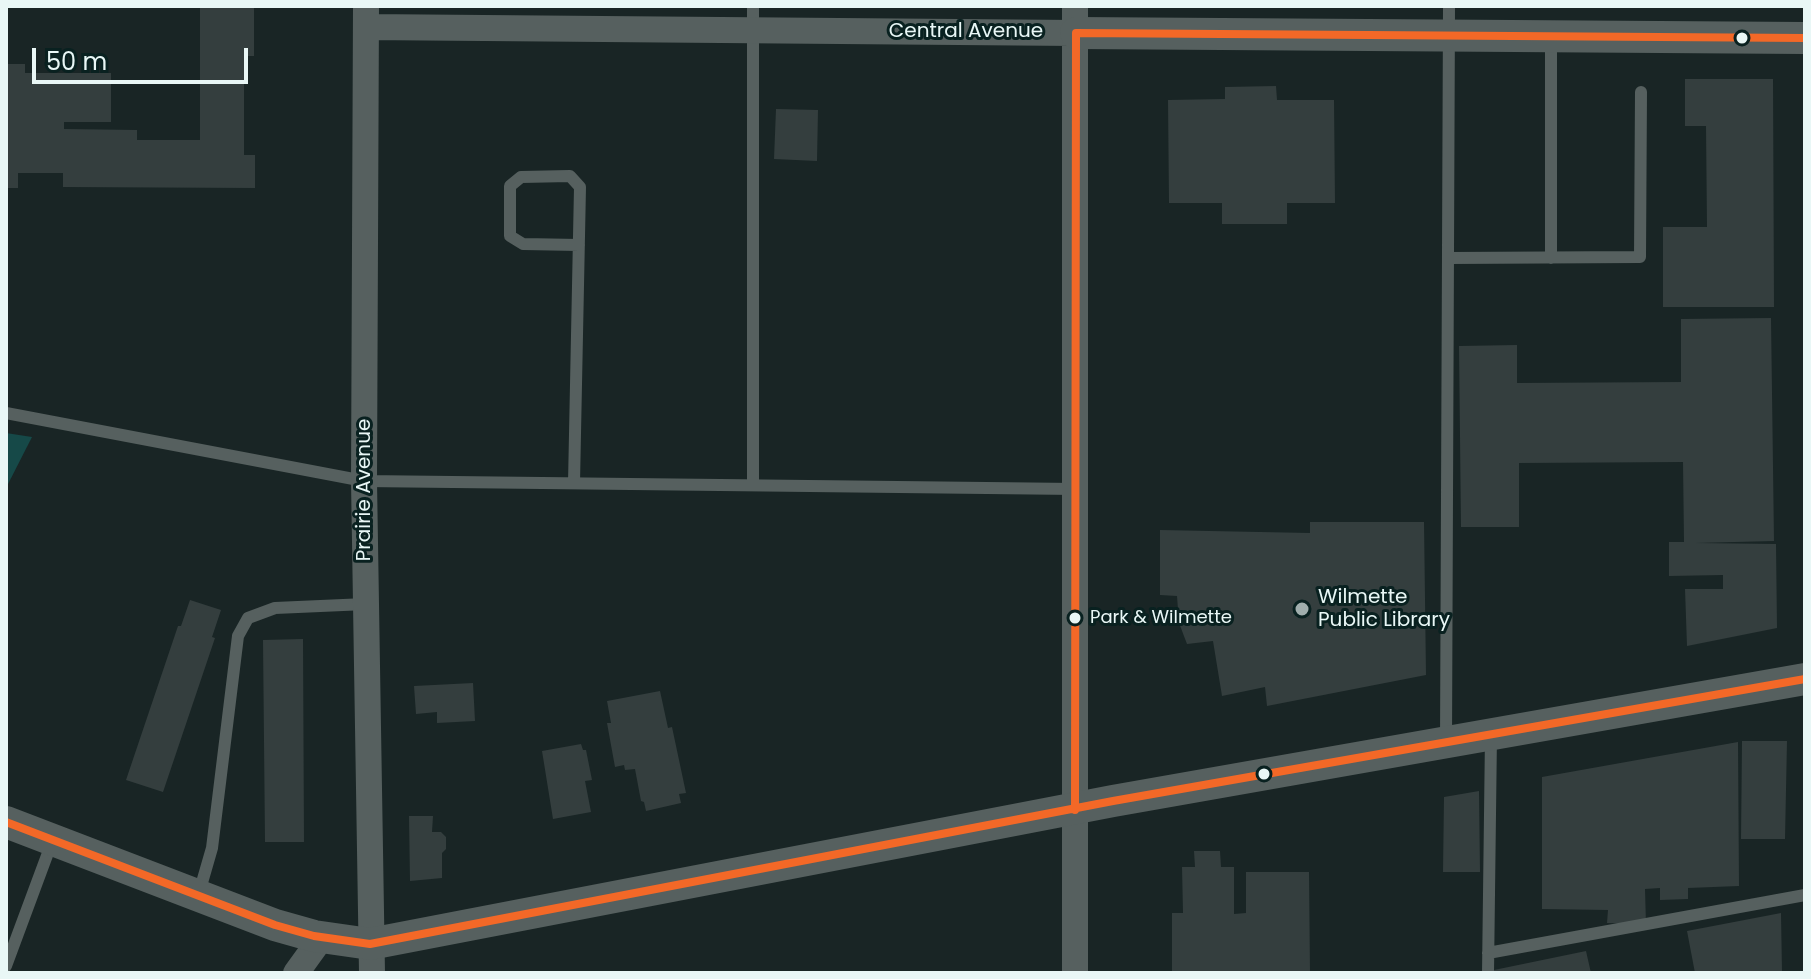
<!DOCTYPE html>
<style>
body{margin:0}
#map{position:relative;width:1811px;height:979px;overflow:hidden;background:#192525;font-family:Poppins,sans-serif}
canvas{display:block}
.frame{position:absolute;inset:0;border:8px solid #e9f7f6;pointer-events:none}
.scale{position:absolute;left:32px;top:48px;width:216px;height:36px;box-sizing:border-box;border:4px solid #e9f7f6;border-top:0;padding-left:10px;font-size:24px;line-height:28px;white-space:nowrap;color:#e9f7f6;-webkit-text-stroke:6px #092120;paint-order:stroke}
</style>
<div id="map">
<canvas width="1811" height="979"></canvas>
<div class="frame"></div>
<div class="scale">50 m</div>
</div>
<script>
const context = document.querySelector('canvas').getContext('2d');
context.lineJoin = 'round';
function fillPath(path, color) { context.fillStyle = color; context.fill(path, 'evenodd'); }
function strokePath(path, color, width, dash) { context.strokeStyle = color; context.lineWidth = width; context.lineCap = dash ? 'butt' : 'round'; context.setLineDash(dash || []); context.stroke(path); }
function drawText(font, color, halo, rows, align = 'center') {
  context.font = font + ' Poppins,sans-serif'; context.lineWidth = 6; context.setLineDash([]); context.textBaseline = 'middle'; context.strokeStyle = halo; context.fillStyle = color; for (const [text, x, y, turn = 0] of rows) {
    context.save(); context.translate(x, y); context.rotate((+turn || 0) * Math.PI / 180); context.textAlign = isNaN(turn) ? turn : align; if (halo) context.strokeText(text, 0, 0); context.fillText(text, 0, 0); context.restore();
  }
}
fillPath(new Path2D(`
 M6,433L32,437L6,488Z`), '#164948');
fillPath(new Path2D(`
 M200,6H254V56H244V155H255V188L63,187V173H18V188H6V64H25V73H111V122H64V129L137,130V140H200Z
 M1685,79H1773L1774,307H1663V227H1707L1706,126H1685Z
 M1276,86L1277,100H1334L1335,203H1287V224H1222V203H1169L1168,100L1225,99V87Z
 M776,109L818,110L817,161L774,159Z
 M1771,318L1774,541L1696,543L1776,544L1777,628L1687,646L1685,589H1723V575L1669,576V542H1684L1683,462L1519,463V527H1461L1459,346L1517,345V383L1681,382V319Z
 M1310,522H1424L1426,675L1267,706L1265,687L1222,696L1213,641L1187,644L1179,623L1177,596L1160,595V530L1310,533Z
 M190,600L221,610L212,637L215,638L163,792L126,780L178,626H181Z
 M303,639L304,842H265L263,640Z
 M473,683L475,721L437,723V712L416,714L414,686Z
 M660,691L668,728L672,727L686,793L679,794L681,803L646,811L644,802L641,801L635,769L625,770L624,765L615,767L607,723H611L607,701Z
 M1742,741H1787L1785,839H1741Z
 M1738,742L1739,886L1688,888V899L1660,900V888L1645,889L1646,924L1607,923L1608,910L1542,909V777Z
 M581,744L583,750H586L592,780L585,781L591,812L553,819L542,751Z
 M1479,791L1480,872H1443L1444,797Z
 M409,816H433L432,832H441L446,837V849L442,853V878L410,881Z
 M1194,851H1220L1221,867H1234V914L1246,913V872H1309L1310,973H1172V913H1183L1182,867H1195Z
 M1781,913L1782,972L1695,973L1687,931Z
 M1586,951L1591,973H1494V970Z`), '#343e3e');
strokePath(new Path2D(`
 M1551,39V258
 M1448,258L1640,257L1641,92
 M6,413L364,481L1076,489
 M574,483L580,187L570,176L521,177L510,186V236L523,244L579,245
 M753,485V6
 M1446,740L1449,6
 M199,893L212,848L238,636L248,618L275,608L366,604
 M1488,953L1805,895
 M6,966L52,842
 M1488,973L1491,735`), '#56605f', 12);
strokePath(new Path2D(`
 M366,6L364,481L372,973
 M366,27L1076,33
 M296,973L322,937
 M1075,973V6`), '#56605f', 26);
strokePath(new Path2D(`
 M1076,33L1805,38
 M6,822L275,925L314,936L370,944L1113,801L1805,679`), '#56605f', 32);
strokePath(new Path2D(`
 M1075,810L1076,33L1805,38
 M6,822L275,925L314,936L370,944L1113,801L1805,679`), '#f36827', 8);
for (const [x, y, r, color] of [
 [1742,38,7,"#e9f7f6"],
 [1302,609,8,"#a0aead"],
 [1075,618,7,"#e9f7f6"],
 [1264,774,7,"#e9f7f6"]
]) { const dot = new Path2D(); dot.arc(x, y, r, 0, 2 * Math.PI); context.fillStyle = color; context.fill(dot); strokePath(dot, '#092120', 3); }
drawText('18px', '#e9f7f6', '#092120', [
 ["Park & Wilmette",1090,618]
], 'left');
drawText('20px', '#e9f7f6', '#092120', [
 ["Central Avenue",966,32],
 ["Prairie Avenue",365,490,-90]
]);
drawText('20px', '#e9f7f6', '#092120', [
 ["Wilmette",1318,598],
 ["Public Library",1318,621]
], 'left');
</script>
